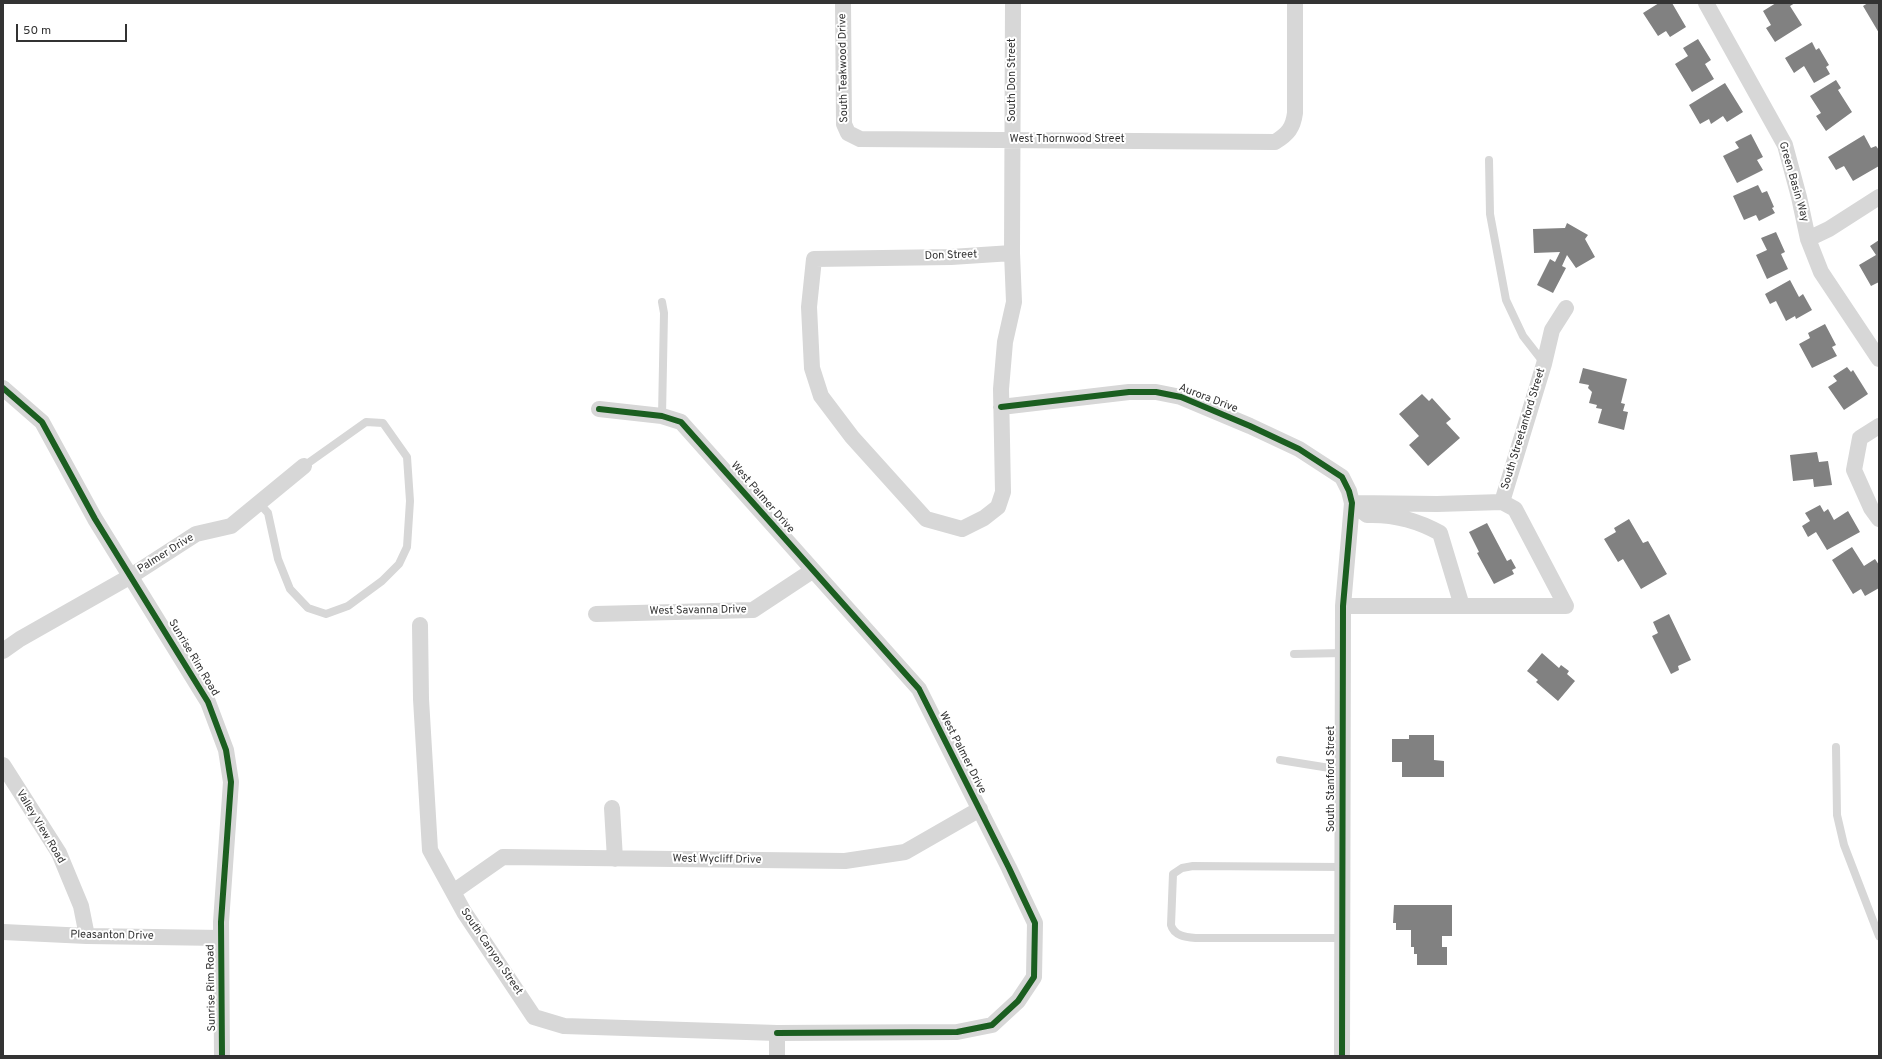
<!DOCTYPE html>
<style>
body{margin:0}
#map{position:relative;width:1882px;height:1059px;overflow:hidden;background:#fff;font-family:Overpass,sans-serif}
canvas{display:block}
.frame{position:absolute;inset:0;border:4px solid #333;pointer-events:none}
.scale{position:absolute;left:16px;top:24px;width:111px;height:18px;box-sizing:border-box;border:2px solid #333;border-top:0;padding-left:5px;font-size:12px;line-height:14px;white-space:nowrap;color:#333;-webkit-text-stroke:3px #fff;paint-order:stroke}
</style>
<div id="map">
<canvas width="1882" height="1059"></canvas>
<div class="frame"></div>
<div class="scale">50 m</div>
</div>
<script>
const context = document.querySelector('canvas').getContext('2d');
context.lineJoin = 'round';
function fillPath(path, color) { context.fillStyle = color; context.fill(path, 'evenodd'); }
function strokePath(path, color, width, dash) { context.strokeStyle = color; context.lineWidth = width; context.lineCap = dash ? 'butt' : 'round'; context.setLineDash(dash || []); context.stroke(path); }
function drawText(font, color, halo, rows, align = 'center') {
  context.font = font + ' Overpass,sans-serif'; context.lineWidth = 4; context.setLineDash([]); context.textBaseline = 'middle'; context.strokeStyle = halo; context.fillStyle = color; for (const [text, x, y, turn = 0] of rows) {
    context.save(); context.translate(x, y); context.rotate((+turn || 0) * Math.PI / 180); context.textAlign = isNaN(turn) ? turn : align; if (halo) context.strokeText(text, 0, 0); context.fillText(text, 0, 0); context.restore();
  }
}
fillPath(new Path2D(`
 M1659,3H1672L1686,27L1670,37L1666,31L1658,36L1643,13Z
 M1776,3H1795L1790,6L1802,25L1775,42L1766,28L1771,25L1763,11Z
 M1868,3H1879V33L1863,6Z
 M1698,39L1711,60L1705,64L1714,79L1692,92L1675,64L1688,56L1683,48Z
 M1812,42L1816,50L1819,48L1829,65L1826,67L1830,74L1814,83L1804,66L1794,73L1785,58Z
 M1836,80L1841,88L1838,90L1852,112L1826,131L1816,116L1821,113L1810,96Z
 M1725,83L1743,112L1727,122L1723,116L1711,124L1709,119L1700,124L1689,105Z
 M1751,134L1763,157L1757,160L1763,170L1737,183L1723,156L1739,148L1735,142Z
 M1864,135L1871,148L1876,146L1879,150V166L1853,181L1844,166L1836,170L1828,157Z
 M1758,185L1762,193L1767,191L1774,207L1772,208L1775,213L1759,221L1756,215L1744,220L1733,196Z
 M1567,223L1588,235L1585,239L1595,257L1576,268L1567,255L1562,266L1566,268L1553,293L1537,285L1550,259L1555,262L1560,252L1534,253L1533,229L1565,228Z
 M1776,232L1785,252L1781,254L1788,269L1767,279L1756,255L1767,250L1761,238Z
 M1879,240V282L1871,286L1859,265L1876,255L1870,246Z
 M1790,280L1799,297L1803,294L1812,310L1796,319L1795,316L1786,321L1776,301L1770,304L1765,294Z
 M1825,324L1836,345L1832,347L1837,356L1812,368L1799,344L1810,338L1808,333Z
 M1847,367L1851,372L1853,370L1868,394L1844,410L1828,387L1837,381L1833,376Z
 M1583,368L1627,379L1621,403L1625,404L1623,411L1628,412L1624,430L1598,423L1602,409L1596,408L1597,405L1589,403L1592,392L1588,388L1589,385L1579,383Z
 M1422,394L1429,401L1432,398L1451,419L1446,423L1460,438L1428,466L1409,445L1419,436L1399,414Z
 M1817,452L1819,462L1828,461L1832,485L1814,487L1813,479L1793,481L1790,455Z
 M1820,505L1824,512L1828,509L1834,520L1848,511L1860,532L1827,550L1816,532L1808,537L1802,526L1810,521L1805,513Z
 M1629,519L1643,543L1648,541L1667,574L1641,589L1623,559L1618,562L1604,539L1616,532L1614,528Z
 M1487,523L1507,561L1511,559L1516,568L1512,570L1514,574L1494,584L1477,553L1479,552L1469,532Z
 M1852,547L1864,566L1875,559L1879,565V588L1865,596L1861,589L1853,594L1832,560Z
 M1669,614L1691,660L1678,666L1679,670L1671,674L1652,636L1658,633L1653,622Z
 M1542,653L1559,668L1561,665L1569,671L1567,674L1575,681L1558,701L1536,682L1538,680L1527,671Z
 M1409,735H1434V760L1444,761V777H1402V762H1392V739H1409Z
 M1394,905H1452V936H1442V947H1447V965H1417V954H1414V947H1411V930H1396V923H1393Z`), '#818181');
strokePath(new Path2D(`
 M1489,160L1490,214L1506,300L1523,336L1544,363
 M662,302L664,313L662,416
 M259,503L268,513L278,559L290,589L308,608L326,614L348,606L382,581L399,564L407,547L410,501L407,457L383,423L366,422L304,466
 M1294,654L1343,653
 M1836,747L1837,815L1844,845L1879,936
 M1280,760L1342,770
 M1342,938H1196C1186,937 1174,936 1171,925L1173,874L1182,868L1193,866L1342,867`), '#d7d7d7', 8);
strokePath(new Path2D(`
 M843,3L844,124L848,133L860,139L1275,142C1288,134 1293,128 1295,113V3
 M1706,3L1785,145L1799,197L1808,239L1821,272L1879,359
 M1808,239L1829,229L1879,197
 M1012,253L1014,302L1005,342L1001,389L1003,492L998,507L984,518L962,529L926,519L852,437L821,396L812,368L809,307L814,259L951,257Z
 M1012,253L1013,3
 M3,388L42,422L95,519L208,702L226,750L231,782L221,922L222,1056
 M1001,407L1129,392H1156L1181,397L1250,426L1299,449L1342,477L1349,491L1352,503L1343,606L1342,1056
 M599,409L662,416L681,422L919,689L1009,868L1035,923L1034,977L1018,1001L992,1025L957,1032L777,1033
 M1879,426L1860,438L1854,470L1871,508L1879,519
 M1502,502L1544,364L1552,330L1566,308
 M1352,503L1367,515C1394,514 1417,520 1440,533L1462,606
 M1352,503L1437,504L1502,502
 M1343,606H1566L1515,509L1502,502
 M596,614L753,610L812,571
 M420,625L421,699L430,850L464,912L534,1017L564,1026L777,1033V1056
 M3,651L20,639L131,576L196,534L231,526L304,466
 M3,765L59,853L81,906L87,936
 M612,808L615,859
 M453,892L503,857L845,861L905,852L980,809
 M3,932L87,936L221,938`), '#d7d7d7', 16);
strokePath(new Path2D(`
 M3,388L42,422L95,519L208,702L226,750L231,782L221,922L222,1056
 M1001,407L1129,392H1156L1181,397L1250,426L1299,449L1342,477L1349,491L1352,503L1343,606L1342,1056
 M599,409L662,416L681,422L919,689L1009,868L1035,923L1034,977L1018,1001L992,1025L957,1032L777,1033`), '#1b5e20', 6);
drawText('11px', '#333', '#fff', [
 ["South Teakwood Drive",844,68,-91],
 ["South Don Street",1013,80,-90],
 ["West Thornwood Street",1067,140],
 ["Green Basin Way",1793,182,74],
 ["Don Street",951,256,-2],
 ["Aurora Drive",1208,399,21],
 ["South Streetanford Street",1524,429,-73],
 ["West Palmer Drive",762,498,49],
 ["Palmer Drive",166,554,-32],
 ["West Savanna Drive",698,611,-1],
 ["Sunrise Rim Road",193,658,59],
 ["West Palmer Drive",962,753,63],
 ["South Stanford Street",1332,779,-90],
 ["Valley View Road",40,827,59],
 ["West Wycliff Drive",717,860,1],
 ["Pleasanton Drive",112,936,1],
 ["South Canyon Street",491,952,56],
 ["Sunrise Rim Road",212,988,-91]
]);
</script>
